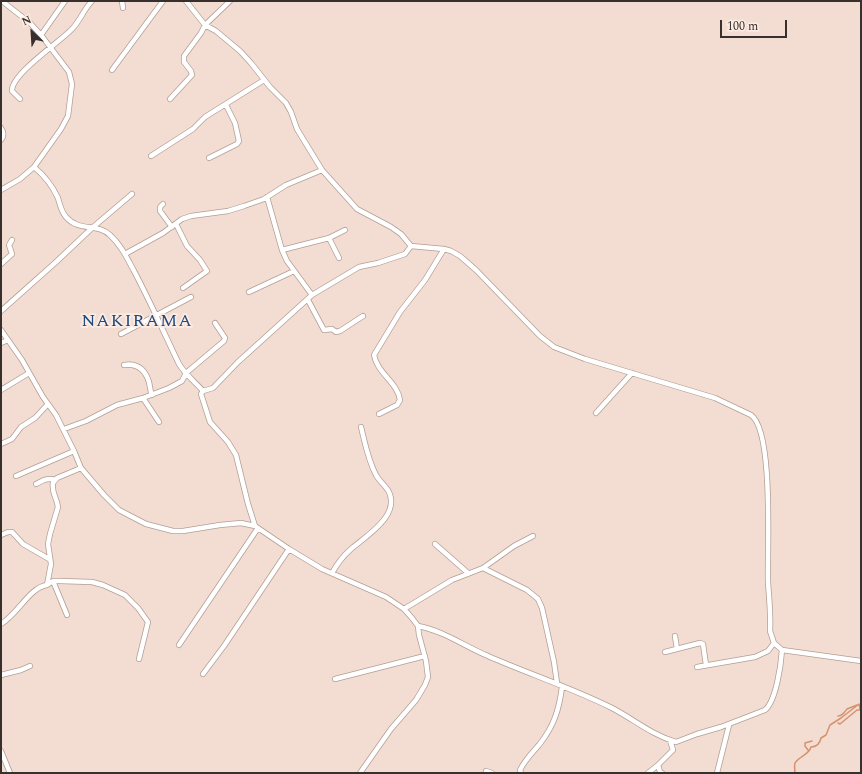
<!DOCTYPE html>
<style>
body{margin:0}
#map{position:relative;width:862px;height:774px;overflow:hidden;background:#f3ddd3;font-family:Spectral,serif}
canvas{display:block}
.frame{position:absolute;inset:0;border:2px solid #38302c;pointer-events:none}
.north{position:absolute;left:12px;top:12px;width:40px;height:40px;-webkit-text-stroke:3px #fdece3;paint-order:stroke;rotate:335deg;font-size:11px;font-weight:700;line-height:16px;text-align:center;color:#38302c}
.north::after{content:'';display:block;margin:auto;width:14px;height:18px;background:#38302c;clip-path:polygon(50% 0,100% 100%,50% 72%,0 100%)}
.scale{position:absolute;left:720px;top:20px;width:67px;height:18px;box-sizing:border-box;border:2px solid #38302c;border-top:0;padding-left:5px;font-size:12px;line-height:14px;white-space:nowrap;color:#38302c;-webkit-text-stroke:3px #fdece3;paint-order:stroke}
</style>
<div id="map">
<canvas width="862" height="774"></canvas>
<div class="frame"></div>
<div class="north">N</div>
<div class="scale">100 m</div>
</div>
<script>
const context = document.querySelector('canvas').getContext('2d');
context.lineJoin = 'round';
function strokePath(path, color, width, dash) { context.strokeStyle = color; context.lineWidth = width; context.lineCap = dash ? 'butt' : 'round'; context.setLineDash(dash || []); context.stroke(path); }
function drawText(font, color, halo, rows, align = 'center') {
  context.font = font + ' Spectral,serif'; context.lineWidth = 3.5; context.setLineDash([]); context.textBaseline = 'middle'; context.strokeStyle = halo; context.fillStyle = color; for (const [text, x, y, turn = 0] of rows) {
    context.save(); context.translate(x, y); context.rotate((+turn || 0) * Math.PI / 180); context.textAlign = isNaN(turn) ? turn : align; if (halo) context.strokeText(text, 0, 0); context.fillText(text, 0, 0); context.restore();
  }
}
strokePath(new Path2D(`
 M838,716C842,716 844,713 847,709L857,705
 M838,723L840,724L857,710H860V709
 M808,750L805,746V743L812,741
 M795,773C795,770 794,766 795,763C799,756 809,755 811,747C817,747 820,743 821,738L826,735L830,725L841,718L859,704L860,709L861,708`), '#d6926f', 1.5);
const minor = new Path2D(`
 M122,1L123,8
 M186,1L205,25L216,31L240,51L251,63L270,87L286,103L291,112L297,129L322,170L357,209L391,227L401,234L411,246L444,249L451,251L460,256L476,270L540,336L554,347L585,359L715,398L751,415C774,431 767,551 768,582C769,598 771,614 770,631L774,643L782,650C781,665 776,701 765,710L721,727L697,734L676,742C650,734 635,720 612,708C572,688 529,674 488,656C464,646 444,631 418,626
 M41,35L65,1
 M112,70L163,1
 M20,99L12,91C11,74 60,42 72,29C80,21 84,9 92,1
 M170,99L192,75L191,71L184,62V56L201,33L205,25L230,1
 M1,128C4,132 4,136 1,140
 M151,156L193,129L205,117L264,80
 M209,158L237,144L239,141L235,123L226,105
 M34,167C45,176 52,185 58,198C60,205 61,211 66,217C79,232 97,223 110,235C121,245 127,258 134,271C150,301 164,333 179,364C185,374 195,382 203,391L201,394L210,422L228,442L236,455L248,504L255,526
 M1,190L20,179L34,167L61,129L68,116L72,84L69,72L41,35L30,23L2,1
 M267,197L282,250L287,261L312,295
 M163,204L160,207V211L172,227
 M176,224L187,246L200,260L207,271L183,288
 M329,238L339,258
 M282,250L329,238L345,230
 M125,254L163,233L182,219L191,216L228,211L244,206L264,199L286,185L322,170
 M1,264L12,254L9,245L12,240
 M249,292L294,271
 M308,300L324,330L332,329L336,332L340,331L363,316
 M1,311L56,262L92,228L132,194
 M1,330L22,360L43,397L56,415L74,451L81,468L104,495L119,510L146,524L173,531H183L220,525L241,523L255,526L289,549L322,569L386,597L404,609L412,618L418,626L419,635L426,661L428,677L425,685L416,700L391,729L360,773
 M121,334L191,297
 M1,343L8,340
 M124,365C137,363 145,369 149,382C150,386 150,391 152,395
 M1,390L29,373
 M203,391L213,388L238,362L312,295L359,267L378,263L405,254L411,246
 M143,398L159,422
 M596,413L632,373
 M379,414L397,405L400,400C398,383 377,373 374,355L400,312L425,280L444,249
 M64,429L86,421L117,405L143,398L169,388L182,381L186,373L224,341L225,338L215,323
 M1,444L12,439L21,427L35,418L48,404
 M16,476L74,451
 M36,484C42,481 48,477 55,480
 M1,535L8,532H12L23,544L49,559
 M435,544L468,573
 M483,568L527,590L538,599L542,608L554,662L557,683
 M332,573C337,564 343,556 351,549C366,536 400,516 389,492C386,486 379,481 376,475C368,460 365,443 361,427
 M53,581L67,615
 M47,585L53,581H60L92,582L103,585L125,595L138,608L148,622L139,659
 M404,609L452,580L483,568L514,546L533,536
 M1,624C17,615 30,587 47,585L51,564L48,544L50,534L58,507C57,498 51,492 53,483L57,478L81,468
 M675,636L677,649
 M179,645L258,528
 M782,650L861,661
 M665,652L700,643L703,644L706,665
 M697,667L755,657L768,651L774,643
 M203,674L224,646L289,549
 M1,675L21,670L30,666
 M335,679L425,656
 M1,751L10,773
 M486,771L492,773
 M521,773L520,770C525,760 532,753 539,745C554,726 559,710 562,687
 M648,773L658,765
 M662,773L660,772L658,765L673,750L670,740
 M717,773L729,725`);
strokePath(minor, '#b29e94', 6);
strokePath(minor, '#fff', 4.5);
context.letterSpacing = '1px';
drawText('18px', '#1e4a7e', '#fdece3', [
 ["NAKIRAMA",137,322]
]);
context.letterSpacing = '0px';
</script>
